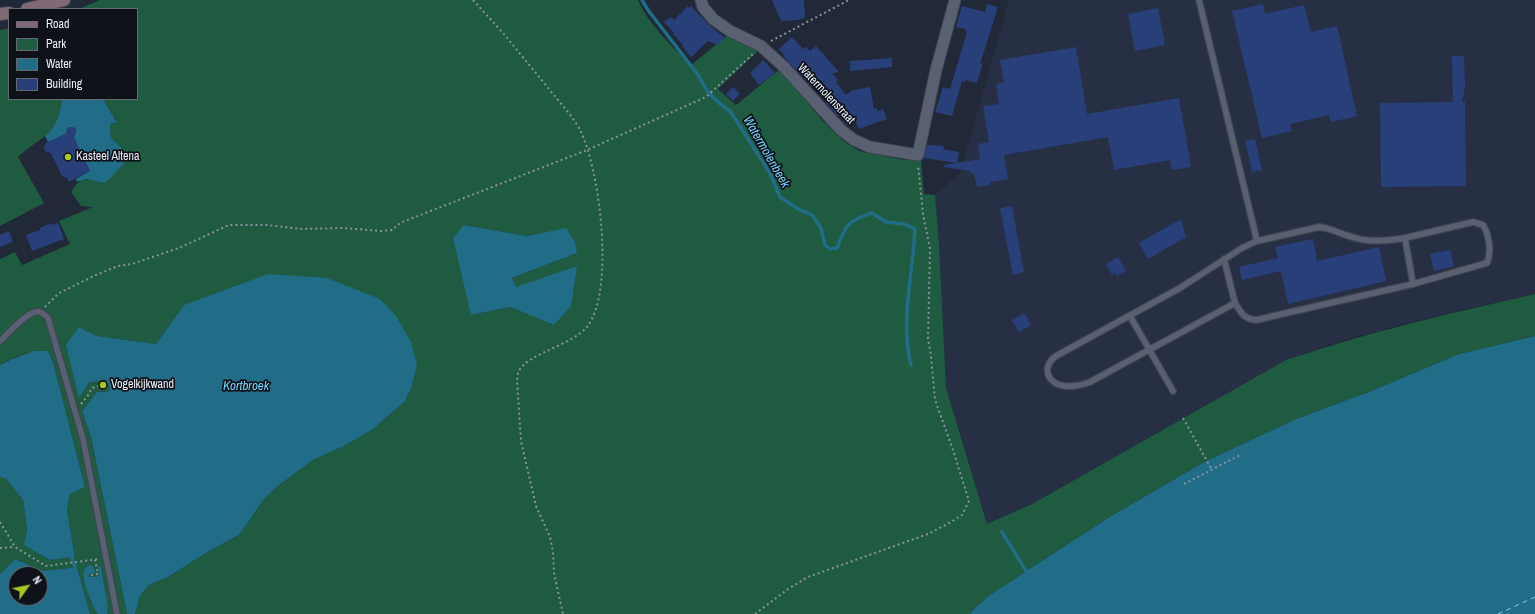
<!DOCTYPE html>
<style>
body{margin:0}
#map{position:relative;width:1535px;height:614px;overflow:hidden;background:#212837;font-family:"Archivo Narrow",sans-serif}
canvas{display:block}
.legend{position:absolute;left:8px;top:8px;width:130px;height:92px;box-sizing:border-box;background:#0e1118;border:1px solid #666972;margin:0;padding:5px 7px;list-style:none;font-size:12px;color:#e9eef9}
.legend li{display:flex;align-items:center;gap:8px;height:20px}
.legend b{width:20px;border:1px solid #666972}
.north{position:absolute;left:8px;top:566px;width:40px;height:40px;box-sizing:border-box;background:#0e1118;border:1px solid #666972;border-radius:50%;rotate:57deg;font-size:11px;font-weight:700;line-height:16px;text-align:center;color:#e9eef9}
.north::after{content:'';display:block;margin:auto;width:14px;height:18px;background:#a6c821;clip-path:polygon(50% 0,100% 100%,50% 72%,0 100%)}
</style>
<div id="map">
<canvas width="1535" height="614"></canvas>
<ul class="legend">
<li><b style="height:5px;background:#816a76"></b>Road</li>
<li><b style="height:11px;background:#1e5b41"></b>Park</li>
<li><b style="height:11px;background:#216c87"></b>Water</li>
<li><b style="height:11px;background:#293f7a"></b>Building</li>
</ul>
<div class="north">N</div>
</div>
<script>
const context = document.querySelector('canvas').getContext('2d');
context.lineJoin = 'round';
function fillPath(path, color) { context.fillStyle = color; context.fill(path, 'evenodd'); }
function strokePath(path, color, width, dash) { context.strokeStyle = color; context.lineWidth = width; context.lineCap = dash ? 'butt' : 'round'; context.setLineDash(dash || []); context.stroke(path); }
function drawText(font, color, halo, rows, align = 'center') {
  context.font = font + ' "Archivo Narrow",sans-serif'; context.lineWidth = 3.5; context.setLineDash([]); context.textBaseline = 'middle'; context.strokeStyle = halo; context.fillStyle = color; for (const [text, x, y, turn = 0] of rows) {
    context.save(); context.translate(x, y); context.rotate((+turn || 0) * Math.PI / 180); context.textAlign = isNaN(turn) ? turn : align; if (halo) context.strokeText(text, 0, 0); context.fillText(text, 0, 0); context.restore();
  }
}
fillPath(new Path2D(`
 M1009,0H1535V294L1419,320L1331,344L1286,360L1032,504L987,524L946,388L939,242L935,195L960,173Z`), '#262f44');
fillPath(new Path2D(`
 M100,0H638C649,25 671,45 691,65L728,35L759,50L718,89L736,105L780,69L822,120L842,140L859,151L904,160H921L924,194L935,195L939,242L946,388L987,524L1032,504L1286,360C1368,332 1451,313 1535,294V336L1459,354L1371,391L1296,419L1206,461L1111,516L1034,566L987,597L969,614H135L140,596L149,585L168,577L209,551L239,535L264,499L278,486L313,460L344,446L372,430L404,402L184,305L156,344L97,336L79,327V398L89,383L106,379L110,391L97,392L82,411L91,437L127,614H107L108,606L101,568L99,566V576L90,577L89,574L96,572L93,566L83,578L90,600L98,614H90L77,567L44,571L15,559L0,574V477L6,479L23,500L27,530L25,545L50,560L75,557L67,510L70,494L85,487L53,362L48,351C29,351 16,356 0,365V259L15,252L22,265L70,244L59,221L93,207L81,206L71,192C81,175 88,179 105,183L121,147L111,138L110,124L117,121L103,99H137V9H79ZM464,225L527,236L566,229L577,253L512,278L515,287L554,325L510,307L471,315Z
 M9,28V99H62C61,135 39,137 18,157L44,203L0,226V30Z`), '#1e5b41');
fillPath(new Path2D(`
 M62,99H103L117,122L110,124L111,138L121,147L124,164L105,183L86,179L77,182L76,179L90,171L73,136L76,132L75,128L70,127L67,129V134L48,142L45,136C56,127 61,113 62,99Z
 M464,225L527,236L566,228L575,242L577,253L512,278L516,287L577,266L571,306L554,325L510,307L471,315L453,238Z
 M268,274L327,278L380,299L396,316L411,342L417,365L411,388L404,402L372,430L344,446L313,460L278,486L264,499L239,535L209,551L168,577L149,585L140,596L135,614H127L91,437L82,411L97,392L110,391L106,379L89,383L79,398L66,345L79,327L97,336L156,344L184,305Z
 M1535,336V614H969L987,597L1034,566L1111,516L1206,461L1296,419L1371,391L1459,354Z
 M34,351H48L53,362L85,487L70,494L67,510L75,557L50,560L24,545L27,530L23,500L6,479L0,477V365L12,359Z
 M15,559L44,571L77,567L90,614H0V574ZM16,574H40V598H16Z
 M88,565L93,566L96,573L89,574L90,577L99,576L98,567L99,566L101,567L108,606L107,614H98C92,606 81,580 84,571C84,570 88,566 88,565Z`), '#216c87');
strokePath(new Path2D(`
 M642,0L648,10L699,76C706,92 715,101 730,111L770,173L780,197L798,209L812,215L821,228L825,245L830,249L837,248C846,224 848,221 872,213L886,222L904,224L915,229C913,273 900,323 911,365
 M1002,532L1028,574
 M72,558L75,567`), '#216c87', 3.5);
strokePath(new Path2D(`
 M1498,614L1535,597`), '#72d3fb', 1, [5, 4]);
fillPath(new Path2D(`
 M772,0H804L805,18L797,20L781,21Z
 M987,4L998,7L980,64L983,63L977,83L966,80L965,82L962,81L952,116L935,112L943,87L950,89L967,32H966V29L956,27L962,6L985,12Z
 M1263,4L1265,14L1304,5L1311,32L1337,26L1357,116L1331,122L1329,115L1290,124L1292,131L1262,138L1232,11Z
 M688,6L689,8L691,6L708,24L725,38L717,45L708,41L691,57L682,46L683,45L673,34L674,33L664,22L671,17L674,20Z
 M1158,8L1165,45L1135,51L1128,14Z
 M792,37L803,49L806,47L810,51L816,46L839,72L832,73L838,80L836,82L846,95L853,90L870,87L874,109L877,108L878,111L883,109L887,119L859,129L856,122L846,125L840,114L838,116L826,103L834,97L821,80L812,87L783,56L784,55L779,49Z
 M1076,47L1087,114L1179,98L1191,167L1172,170L1170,160L1114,170L1108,137L1004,155L1008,179L990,182L991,185L977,187L974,173L971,174L970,171L944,167V165L980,159L978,144L989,142L983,106L999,104L996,84L1004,82L1000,60Z
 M1452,56H1464L1465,87L1462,102L1465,101L1466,186L1381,187L1380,103L1453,102Z
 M892,58V67L850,71V61Z
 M763,60L775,73L759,85L750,73Z
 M733,87L740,94L733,101L726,94Z
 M72,127L76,129V132L74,138L90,171L69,182L67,178L62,176L51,153L46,152L44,147L46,143L65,134L68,128Z
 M1255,139L1262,170L1252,172L1245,141Z
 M927,145L944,146L943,149L959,152L957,163L924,158Z
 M1012,206L1024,272L1013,275L1000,208Z
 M1181,219L1186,237L1148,259L1139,243Z
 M51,223L52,225L58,223L64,239L32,251L26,235L40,230V228Z
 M9,231L13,242L0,247V235Z
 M1313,239L1317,261L1379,247L1386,281L1288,304L1281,271L1242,280L1239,267L1278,258L1275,247Z
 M1450,250L1454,266L1434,271L1430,254Z
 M1118,257L1126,271L1117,276L1115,273L1112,275L1106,264Z
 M1024,313L1031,325L1019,332L1012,320Z`), '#293f7a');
const lane = new Path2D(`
 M1199,0L1257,241
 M1405,238L1473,222L1483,225C1489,235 1492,252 1487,263L1413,284
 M1224,259L1235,303L1090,382C1082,385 1074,387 1065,386C1047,384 1041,367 1056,356L1180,288L1242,248L1257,241L1319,227C1331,228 1338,233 1349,236C1367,243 1386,241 1405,238L1413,284L1256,320C1244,319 1241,313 1235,303
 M1130,316L1173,391
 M0,341C8,334 30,308 40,312C43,313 46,316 48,318L83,439L117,614`);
const street = new Path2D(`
 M701,0L703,7L713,19L730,31L761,46L784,67L841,130L854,140L870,147L918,155L936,70L955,0`);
const secondary = new Path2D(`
 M27,9L64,0
 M0,14L9,13`);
strokePath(lane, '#404553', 8);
strokePath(street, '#404553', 13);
strokePath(secondary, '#404553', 14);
strokePath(new Path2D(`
 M473,0L503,33L572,117C575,122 579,127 581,132C600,172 615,291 587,327C572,345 527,354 519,371C517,373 518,377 517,380L521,441L536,506L550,537L553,552L554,573L563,614
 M771,41L849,0
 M45,307L59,293L96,275L118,266L132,264L179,248L229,225H267L302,229L343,228L381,231L392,230L400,223L587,150L706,97L753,54
 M81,404L87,397L92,388L98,386
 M1183,418L1212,470
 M1184,484L1242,454
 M0,522L15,547L46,566L99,559
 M0,548L15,547
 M91,575L98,574L95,560
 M755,614L788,589L808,577L928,534L951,522L962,515L969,501L952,447L935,400L931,356L928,338L930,249L923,214L918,165`), '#8a909c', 2, [2, 3]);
strokePath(lane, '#586071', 5.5);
strokePath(street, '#586071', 11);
strokePath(secondary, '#816a76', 12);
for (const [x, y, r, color] of [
 [68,157,4,"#a6c821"],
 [103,385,4,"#a6c821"]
]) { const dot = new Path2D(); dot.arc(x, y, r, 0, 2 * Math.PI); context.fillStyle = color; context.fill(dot); strokePath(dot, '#0e1118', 1.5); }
drawText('12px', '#e9eef9', '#0e1118', [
 ["Watermolenstraat",826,94,47]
]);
drawText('12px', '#e9eef9', '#0e1118', [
 ["Kasteel Altena",76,157],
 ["Vogelkijkwand",111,385]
], 'left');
drawText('italic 13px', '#72d3fb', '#0e1118', [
 ["Watermolenbeek",766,152,60],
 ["Kortbroek",246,387]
]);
</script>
